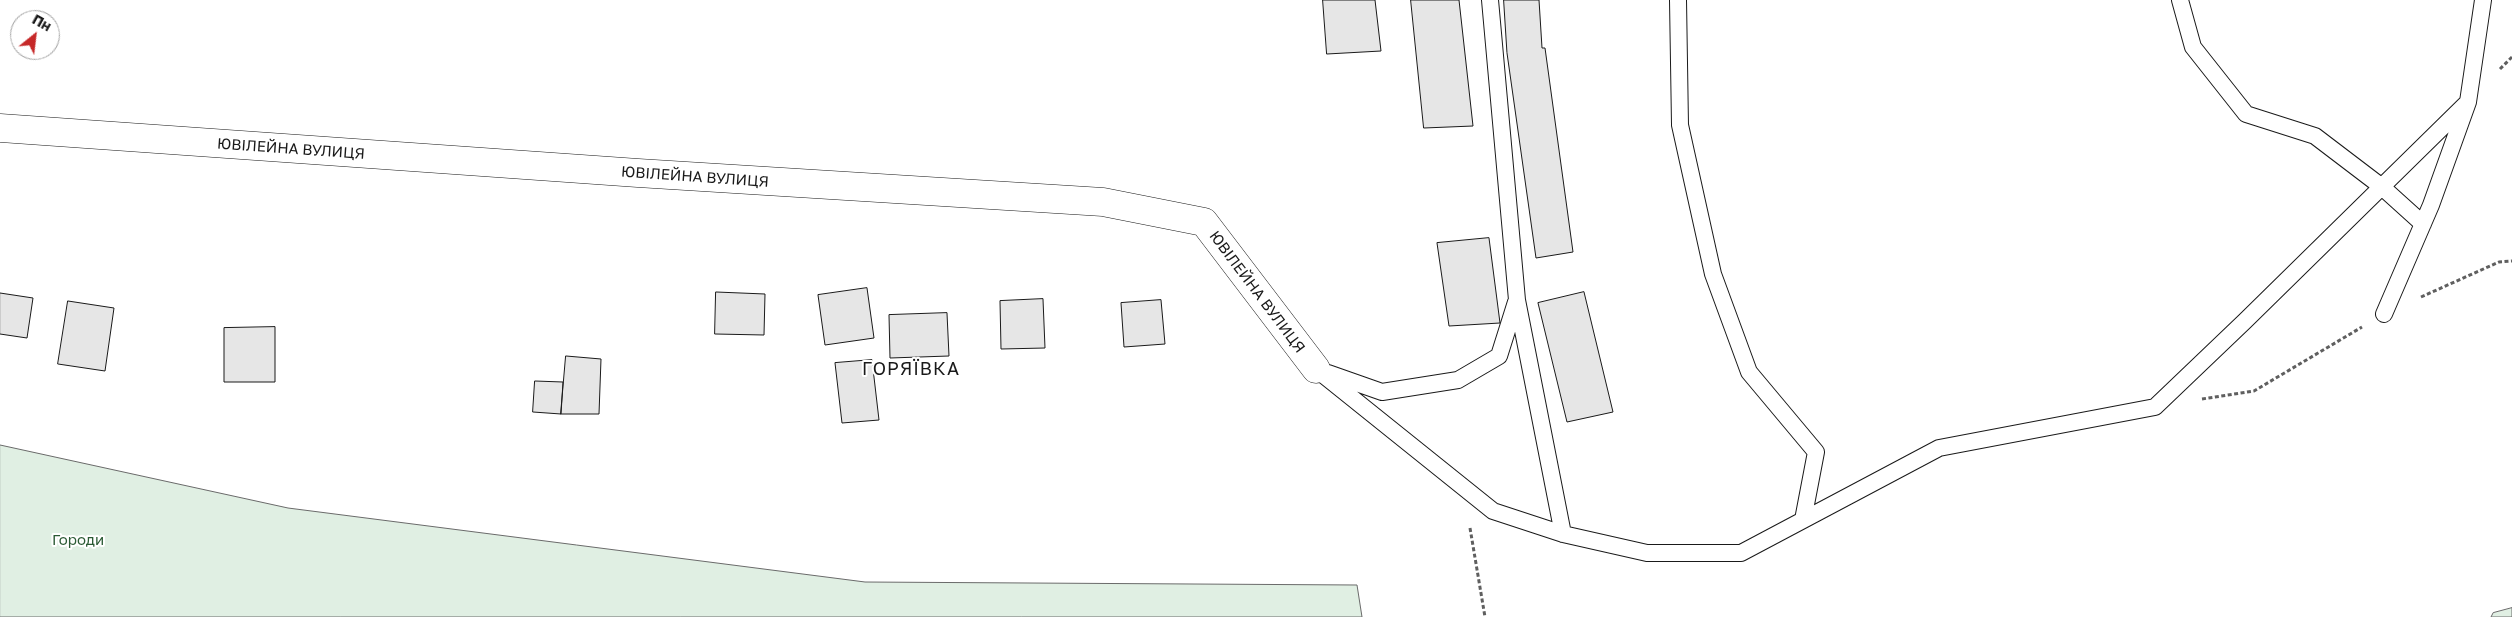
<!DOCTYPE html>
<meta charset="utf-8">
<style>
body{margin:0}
#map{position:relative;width:2512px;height:617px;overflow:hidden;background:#fff;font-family:"Golos Text",sans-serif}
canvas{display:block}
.north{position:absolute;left:10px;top:10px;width:50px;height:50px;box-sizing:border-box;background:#fff;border:1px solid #a3a3a3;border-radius:50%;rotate:29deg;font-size:14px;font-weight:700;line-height:20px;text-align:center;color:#1a1a1a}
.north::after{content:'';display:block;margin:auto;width:18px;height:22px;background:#c62828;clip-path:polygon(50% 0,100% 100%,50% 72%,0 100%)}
</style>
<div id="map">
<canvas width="2512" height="617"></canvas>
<div class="north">Пн</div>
</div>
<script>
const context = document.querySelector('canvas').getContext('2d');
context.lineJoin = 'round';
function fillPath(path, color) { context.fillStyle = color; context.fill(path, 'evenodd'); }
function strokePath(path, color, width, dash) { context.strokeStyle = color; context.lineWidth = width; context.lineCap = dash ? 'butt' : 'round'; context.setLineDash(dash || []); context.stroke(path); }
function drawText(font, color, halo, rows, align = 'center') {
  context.font = font + ' "Golos Text",sans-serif'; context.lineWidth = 4; context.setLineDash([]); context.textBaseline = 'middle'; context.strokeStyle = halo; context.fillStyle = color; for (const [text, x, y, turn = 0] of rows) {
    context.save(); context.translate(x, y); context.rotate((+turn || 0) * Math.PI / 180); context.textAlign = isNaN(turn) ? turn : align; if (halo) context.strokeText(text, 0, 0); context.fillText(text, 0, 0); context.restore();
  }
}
const green = new Path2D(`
 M0,445L288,508L865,582L1357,585L1362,617H0Z
 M2512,608V617H2491L2493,613Z`);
fillPath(green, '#e0efe3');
strokePath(green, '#6a6a6a', 1);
const building = new Path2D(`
 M1323,0H1375L1381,51L1327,54Z
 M1411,0H1459L1473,126L1424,128Z
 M1504,0H1539L1542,48H1545L1573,252L1536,258L1507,53Z
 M1489,238L1500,323L1449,326L1437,243Z
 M867,288L874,338L825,345L818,295Z
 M716,292L765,294L764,335L715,334Z
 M1584,292L1613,412L1567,422L1538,303Z
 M0,293L33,298L27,338L0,334Z
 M1043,299L1045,348L1001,349L1000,301Z
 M1161,300L1165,344L1124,347L1121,303Z
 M68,301L114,308L105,371L58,364Z
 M947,313L949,356L890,358L889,315Z
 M275,327V382H224V328Z
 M566,356L601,359L599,414H561Z
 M872,360L879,420L842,423L835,363Z
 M535,381L563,382L561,414L533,412Z`);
fillPath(building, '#e6e6e6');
strokePath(building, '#1a1a1a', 1);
const lane = new Path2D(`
 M1490,0L1517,300L1563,534
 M1678,0L1680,125L1713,274L1749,372L1816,452L1803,520
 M2180,0L2193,47L2246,114L2315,136L2382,187L2423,224
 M2384,314L2431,205L2468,102L2483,0
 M1316,369L1493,511L1563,534L1647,553H1741L1939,448L2155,407L2245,321L2468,102
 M1328,373L1382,392L1458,380L1499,356L1516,302`);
const street = new Path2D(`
 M0,128L638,173L1103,202L1204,222L1316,369`);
strokePath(lane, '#1a1a1a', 18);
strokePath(street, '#1a1a1a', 29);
strokePath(new Path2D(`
 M2500,69L2512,57
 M2421,297L2499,262L2512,261
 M2202,399L2254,391L2362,327
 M1470,528L1485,617`), '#5f5f5f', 3, [4, 2.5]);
strokePath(lane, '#fff', 16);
strokePath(street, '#fff', 28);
drawText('15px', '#1a1a1a', '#fff', [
 ["ЮВІЛЕЙНА ВУЛИЦЯ",291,149,4],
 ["ЮВІЛЕЙНА ВУЛИЦЯ",695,177,4],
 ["ЮВІЛЕЙНА ВУЛИЦЯ",1257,292,53]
]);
drawText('15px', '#2b5a34', '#fff', [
 ["Городи",78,540]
]);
context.letterSpacing = '1px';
drawText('18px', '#1a1a1a', '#fff', [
 ["ГОРЯЇВКА",911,369]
]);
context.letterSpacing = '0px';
</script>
